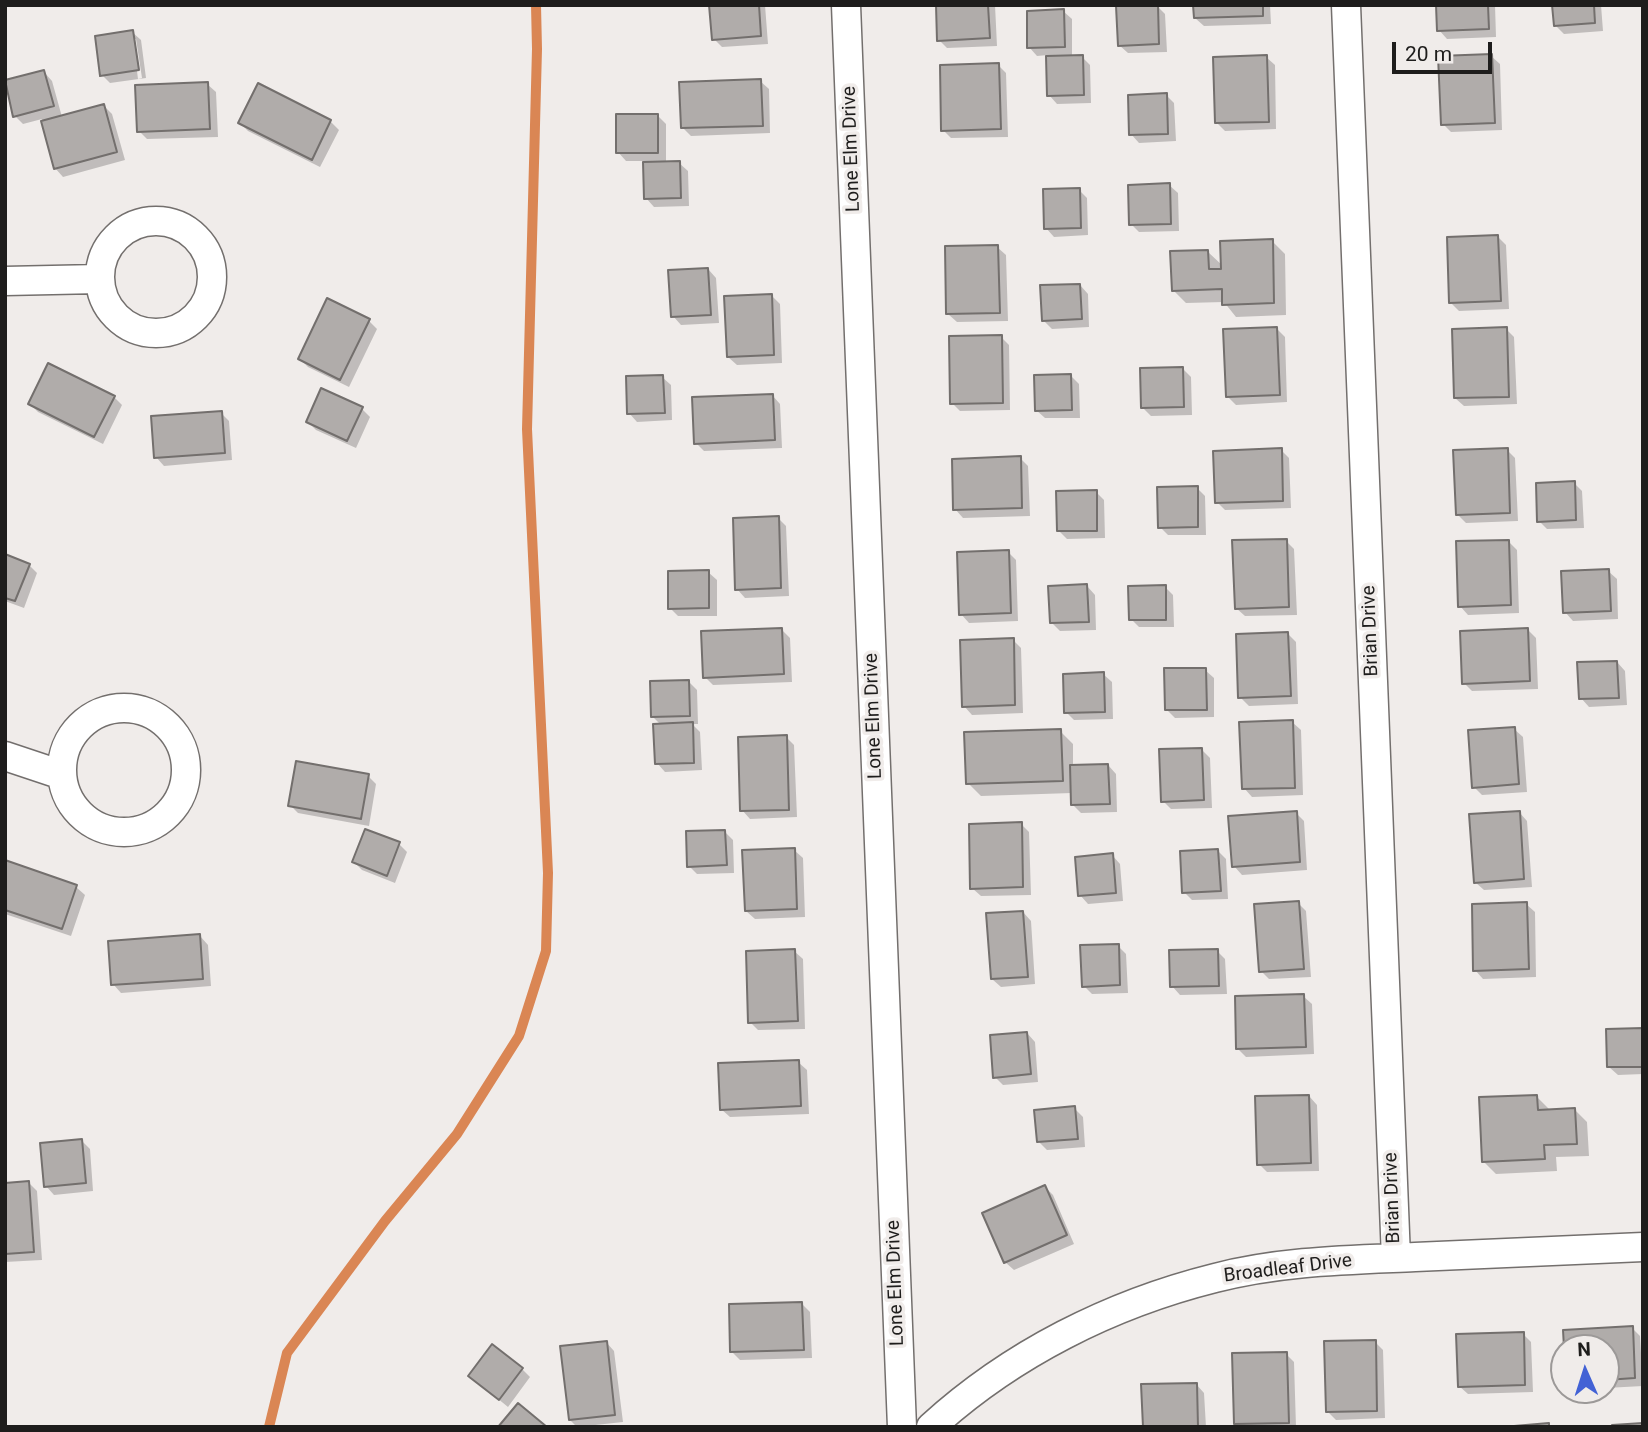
<!DOCTYPE html>
<style>
body{margin:0}
#map{position:relative;width:1648px;height:1432px;overflow:hidden;background:#f0ecea;font-family:Roboto,sans-serif}
canvas{display:block}
.frame{position:absolute;inset:0;border:7px solid #1e1d1c;pointer-events:none}
.north{position:absolute;left:1550px;top:1334px;width:70px;height:70px;box-sizing:border-box;background:#f0ecea;border:2px solid #9c9998;border-radius:50%;rotate:357deg;font-size:19px;font-weight:700;line-height:28px;text-align:center;color:#1e1d1c}
.north::after{content:'';display:block;margin:auto;width:24px;height:32px;background:#4362d5;clip-path:polygon(50% 0,100% 100%,50% 72%,0 100%)}
.scale{position:absolute;left:1392px;top:42px;width:100px;height:32px;box-sizing:border-box;border:4px solid #1e1d1c;border-top:0;padding-left:9px;font-size:21px;line-height:24px;white-space:nowrap;color:#1e1d1c;-webkit-text-stroke:5px #f0ecea;paint-order:stroke}
</style>
<div id="map">
<canvas width="1648" height="1432"></canvas>
<div class="frame"></div>
<div class="north">N</div>
<div class="scale">20 m</div>
</div>
<script>
const context = document.querySelector('canvas').getContext('2d');
context.lineJoin = 'round';
function fillPath(path, color) { context.fillStyle = color; context.fill(path, 'evenodd'); }
function strokePath(path, color, width, dash) { context.strokeStyle = color; context.lineWidth = width; context.lineCap = dash ? 'butt' : 'round'; context.setLineDash(dash || []); context.stroke(path); }
function drawText(font, color, halo, rows, align = 'center') {
  context.font = font + ' Roboto,sans-serif'; context.lineWidth = 7; context.setLineDash([]); context.textBaseline = 'middle'; context.strokeStyle = halo; context.fillStyle = color; for (const [text, x, y, turn = 0] of rows) {
    context.save(); context.translate(x, y); context.rotate((+turn || 0) * Math.PI / 180); context.textAlign = isNaN(turn) ? turn : align; if (halo) context.strokeText(text, 0, 0); context.fillText(text, 0, 0); context.restore();
  }
}
fillPath(new Path2D(`
 M711,5H765L768,44L722,47L714,39Z
 M938,5H995L997,46L947,48L939,40Z
 M1195,5H1270L1271,24L1204,26L1195,18Z
 M1438,5H1495L1496,37L1447,39L1439,30Z
 M1554,5H1601L1603,31L1564,34L1555,25Z
 M1157,6L1165,14L1167,52L1128,53L1119,45Z
 M1063,11L1072,19V57H1082L1090,65L1091,103L1057,104L1049,95L1048,55L1037,56L1029,47Z
 M132,32L141,40L146,78L110,83L102,75ZM133,39H136L142,78L138,79Z
 M1491,56L1500,64L1502,130L1451,132L1443,124Z
 M1266,57L1275,65L1276,129L1225,131L1217,123Z
 M998,65L1006,73L1008,137L951,138L943,130Z
 M44,72L52,81L62,117L104,106L112,114L125,160L63,177L55,168L42,119L23,124L15,116Z
 M760,81L769,89L770,133L691,136L682,127Z
 M207,84L216,92L218,137L147,139L139,131Z
 M258,86L330,121L339,130L320,167L248,131L240,123Z
 M1166,95L1174,103L1176,141L1139,143L1131,134Z
 M658,116L666,124V163H679L688,171L689,206L654,207L646,198L644,161H626L618,152Z
 M1169,185L1178,193L1179,231L1139,232L1131,224Z
 M1079,190L1087,198L1088,235L1054,237L1046,228Z
 M1498,237L1506,245L1509,309L1459,311L1451,303Z
 M1272,241L1285,254L1286,315L1236,317L1224,302L1186,303L1173,290L1208,252L1223,266Z
 M997,247L1006,255L1008,321L957,322L948,314Z
 M708,269L716,278L719,323L681,325L673,316Z
 M1080,285L1088,294L1089,327L1052,329L1043,320Z
 M771,295L780,304L782,363L737,365L728,357Z
 M369,321L377,329L349,387L308,367L300,359Z
 M1277,329L1285,337L1287,402L1236,405L1227,396Z
 M1506,329L1514,337L1517,404L1464,406L1455,398Z
 M1001,337L1009,345L1010,410L960,411L952,403Z
 M1183,369L1191,377L1192,415L1151,416L1142,407Z
 M1071,376L1079,384L1080,418H1045L1036,410Z
 M662,377L671,385L672,420L637,422L629,413Z
 M772,395L780,404L782,448L704,451L696,443Z
 M114,397L122,405L103,444L38,412L30,404Z
 M362,409L370,417L356,448L316,430L308,422Z
 M221,413L229,421L232,460L164,466L156,457Z
 M1281,450L1289,458L1291,508L1225,510L1217,502Z
 M1507,450L1515,458L1518,521L1466,523L1458,515Z
 M1020,458L1028,466L1030,516L963,518L955,509Z
 M1574,483L1582,491L1584,528L1547,529L1539,521Z
 M1197,488L1205,496L1206,535H1168L1160,527Z
 M1096,492L1104,500L1105,538L1067,539L1059,531Z
 M778,518L786,526L789,596L745,598L737,589Z
 M1286,541L1294,549L1297,615L1245,616L1236,608Z
 M1508,541L1517,550L1519,613L1468,615L1460,606Z
 M1008,552L1016,560L1018,621L969,623L961,614Z
 M5,556L29,565L37,573L24,608L5,601Z
 M1608,571L1617,579L1618,619L1573,621L1565,612Z
 M708,572L717,580V616H678L670,608Z
 M1087,586L1095,595L1096,630L1060,631L1052,623Z
 M1165,587L1173,595L1174,627H1139L1131,619Z
 M781,629L790,638L792,682L713,685L705,677Z
 M1528,630L1536,638L1538,689L1472,691L1464,683Z
 M1288,634L1296,642L1298,704L1249,706L1240,697Z
 M1013,640L1021,648L1023,713L972,715L964,706Z
 M1617,662L1625,671L1627,705L1589,707L1581,698Z
 M1205,670L1214,678V717L1175,718L1167,710Z
 M1103,674L1112,682L1113,719L1074,720L1066,712Z
 M689,682L697,690L698,724H692L700,732L702,770L665,772L657,763L661,725L653,717Z
 M1292,722L1301,730L1303,795L1252,797L1244,788Z
 M1514,729L1523,737L1527,792L1482,795L1474,787Z
 M1060,731L1073,744V767L1108,765L1116,774L1117,812L1081,813L1073,805L1072,793L981,796L968,783Z
 M786,737L794,745L797,817L750,819L742,810Z
 M1202,750L1210,758L1212,808L1171,809L1163,801Z
 M368,776L376,784L369,826L298,813L290,805Z
 M1519,812L1527,821L1532,887L1484,890L1475,882Z
 M1296,813L1304,821L1307,870L1242,875L1234,866Z
 M1021,824L1029,832L1031,895L981,896L972,888Z
 M724,831L733,840L734,873L697,874L689,866Z
 M399,844L407,852L395,883L362,870L354,862Z
 M794,850L803,858L805,917L755,919L746,911Z
 M1218,851L1226,859L1228,899L1192,900L1184,892Z
 M1112,855L1120,864L1123,901L1088,904L1080,895Z
 M5,862L76,887L85,895L71,936L5,914Z
 M1298,903L1306,911L1311,977L1269,979L1261,971Z
 M1526,904L1535,912L1536,977L1483,979L1475,970Z
 M1023,912L1031,921L1035,984L1001,987L992,979Z
 M200,936L208,945L211,986L121,993L113,984Z
 M1118,946L1126,954L1128,993L1092,994L1084,986Z
 M794,951L803,959L805,1029L758,1030L750,1022Z
 M1217,951L1225,959L1227,994L1180,995L1172,986Z
 M1303,996L1312,1004L1314,1054L1246,1057L1238,1049Z
 M1643,1030V1074L1618,1075L1609,1067Z
 M1027,1033L1035,1042L1038,1082L1003,1085L995,1077Z
 M798,1062L807,1070L809,1114L730,1117L721,1109Z
 M1309,1096L1317,1105L1319,1171L1267,1172L1259,1164Z
 M1537,1097L1549,1109L1575,1110L1587,1122L1589,1156L1556,1157L1557,1171L1496,1174L1483,1161Z
 M1074,1108L1083,1117L1085,1147L1047,1150L1038,1141Z
 M81,1140L90,1149L93,1191L54,1195L46,1186Z
 M29,1183L37,1191L42,1260L5,1262V1185Z
 M1045,1187L1053,1195L1074,1244L1014,1270L1005,1262Z
 M802,1304L810,1312L812,1358L740,1360L732,1352Z
 M1632,1328L1640,1336L1643,1386L1606,1388V1348H1566Z
 M1523,1334L1531,1342L1533,1392L1468,1394L1459,1386Z
 M606,1342L614,1351L623,1422L577,1427L570,1420Z
 M1375,1342L1383,1350L1385,1418L1336,1420L1328,1412Z
 M1286,1354L1294,1362L1296,1427H1239L1236,1424Z
 M522,1369L530,1377L508,1407L470,1376Z
 M1196,1384L1204,1393L1206,1427H1144Z`), '#0003');
strokePath(new Path2D(`
 M269,1427L287,1353L385,1221L457,1134L519,1036L546,951L548,873L527,429L537,49L536,5`), '#da8654', 10);
const building = new Path2D(`
 M709,5H759L761,36L712,40Z
 M936,5H988L990,38L937,41Z
 M1158,5L1159,44L1118,46L1116,6Z
 M1193,5H1263V16L1194,18Z
 M1436,5H1488L1489,29L1437,31Z
 M1552,5H1594L1595,23L1554,26Z
 M1064,9L1065,47L1027,48V11Z
 M133,30L139,70L100,76L95,36Z
 M1492,54L1495,123L1441,125L1438,56Z
 M1083,55L1084,95L1047,96L1046,56Z
 M1267,55L1269,122L1215,123L1213,57Z
 M999,63L1001,129L941,131L940,65Z
 M44,70L54,106L13,117L5,80Z
 M761,79L763,126L681,128L679,82Z
 M208,82L210,129L137,132L135,85Z
 M258,83L331,120L312,160L238,123Z
 M1167,93L1168,134L1129,135L1128,95Z
 M104,104L117,152L54,169L41,121Z
 M616,114H658V153H616Z
 M680,161L681,198L644,199L643,162Z
 M1170,183L1171,224L1129,225L1128,185Z
 M1080,188L1081,228L1044,229L1043,189Z
 M1498,235L1501,301L1449,303L1447,237Z
 M1273,239L1274,303L1222,305V289L1172,291L1170,251L1208,250L1209,269H1221L1220,241Z
 M998,245L1000,313L946,314L945,246Z
 M708,268L711,315L671,317L668,270Z
 M1080,284L1082,319L1042,321L1040,285Z
 M772,294L774,355L727,357L724,296Z
 M327,298L370,319L340,380L298,359Z
 M1277,327L1280,395L1226,397L1223,329Z
 M1507,327L1509,397L1454,398L1452,329Z
 M1002,335L1003,403L950,404L949,336Z
 M48,363L115,396L94,437L28,404Z
 M1183,367L1184,407L1141,408L1140,368Z
 M1071,374L1072,410L1035,411L1034,375Z
 M663,375L665,413L627,414L626,376Z
 M321,388L363,407L347,441L306,422Z
 M773,394L775,440L694,444L692,397Z
 M222,411L225,453L154,458L151,416Z
 M1282,448L1283,501L1215,503L1213,451Z
 M1508,448L1510,513L1456,515L1453,450Z
 M1021,456L1022,508L953,510L952,459Z
 M1575,481L1576,520L1537,522L1536,483Z
 M1198,486V527L1158,528L1157,487Z
 M1097,490V531H1057L1056,491Z
 M779,516L781,588L735,590L733,518Z
 M1287,539L1289,607L1235,609L1232,540Z
 M1509,540L1511,605L1458,607L1456,541Z
 M1009,550L1011,613L959,615L957,552Z
 M5,554L30,564L15,601L5,598Z
 M1609,569L1611,611L1563,613L1561,571Z
 M709,570V608L668,609V571Z
 M1087,584L1089,622L1050,623L1048,586Z
 M1166,585V620H1129L1128,586Z
 M782,628L784,674L703,678L701,631Z
 M1528,628L1530,681L1462,684L1460,631Z
 M1288,632L1291,696L1238,698L1236,634Z
 M1014,638L1015,705L962,707L960,640Z
 M1617,661L1619,698L1579,699L1577,662Z
 M1164,668H1206L1207,710H1165Z
 M1104,672L1105,712L1064,713L1063,674Z
 M689,680L690,716L651,717L650,681Z
 M1293,720L1295,788L1242,789L1239,722Z
 M693,722L694,763L655,764L653,724Z
 M1515,727L1519,784L1472,788L1468,730Z
 M1061,729L1063,781L966,784L964,732Z
 M787,735L789,810L740,811L738,737Z
 M1202,748L1204,800L1161,802L1159,749Z
 M296,761L369,774L361,819L288,806Z
 M1108,764L1110,804L1071,805L1070,765Z
 M1297,811L1300,862L1232,867L1228,816Z
 M1520,811L1524,879L1474,883L1469,814Z
 M1022,822L1023,887L970,889L969,824Z
 M365,829L400,842L387,876L352,862Z
 M725,830L727,865L687,867L686,831Z
 M795,848L797,909L745,911L742,850Z
 M1218,849L1221,891L1182,893L1180,851Z
 M1113,853L1116,893L1078,896L1075,857Z
 M5,860L77,885L62,929L5,910Z
 M1299,901L1304,969L1259,972L1254,904Z
 M1527,902L1529,969L1473,971L1472,904Z
 M1023,911L1028,977L991,979L986,913Z
 M200,934L203,979L111,985L108,941Z
 M1119,944L1120,985L1082,987L1080,945Z
 M795,949L798,1021L748,1023L746,951Z
 M1218,949L1219,986L1170,987L1169,950Z
 M1304,994L1306,1047L1236,1049L1235,996Z
 M1643,1028V1067H1607L1606,1029Z
 M1027,1032L1031,1074L993,1078L990,1035Z
 M799,1060L801,1106L720,1110L718,1063Z
 M1309,1095L1311,1163L1257,1165L1255,1096Z
 M1537,1095L1538,1110L1575,1108L1577,1144L1544,1145L1545,1159L1482,1162L1479,1097Z
 M1075,1106L1078,1139L1037,1142L1034,1110Z
 M82,1139L86,1183L44,1187L40,1143Z
 M29,1181L34,1252L5,1254V1183Z
 M1045,1185L1067,1235L1004,1263L982,1213Z
 M802,1302L804,1350L730,1352L729,1304Z
 M1633,1326L1635,1378L1606,1380V1348H1564L1563,1330Z
 M1524,1332L1525,1385L1458,1387L1456,1334Z
 M1376,1340L1377,1411L1326,1412L1324,1341Z
 M607,1341L615,1415L569,1420L560,1346Z
 M492,1344L523,1368L499,1400L468,1376Z
 M1287,1352L1289,1423L1234,1424L1232,1353Z
 M1197,1383L1198,1427H1143L1141,1384Z
 M518,1403L547,1427H498Z
 M1549,1423V1427H1514V1426Z
 M1643,1423V1427H1612V1425Z`);
fillPath(building, '#b0acaa');
strokePath(building, '#736f6d', 2);
const minor = new Path2D(`
 M846,5L902,1427
 M1346,5L1396,1258
 M100 277a56 56 0 1 1 112 0a56 56 0 1 1-112 0Z
 M5,281L99,279
 M62 770a62 62 0 1 1 124 0a62 62 0 1 1-124 0Z
 M5,756L62,775
 M931,1427C1011,1354 1111,1304 1215,1278C1280,1261 1348,1260 1415,1257C1491,1254 1567,1250 1643,1247`);
strokePath(minor, '#736f6d', 31);
strokePath(minor, '#fff', 28);
drawText('19px', '#1e1d1c', '#f0ecea', [
 ["Lone Elm Drive",852,149,-92],
 ["Brian Drive",1371,631,-92],
 ["Lone Elm Drive",874,716,-92],
 ["Brian Drive",1393,1198,-92],
 ["Broadleaf Drive",1288,1269,-7],
 ["Lone Elm Drive",896,1283,-92]
]);
</script>
